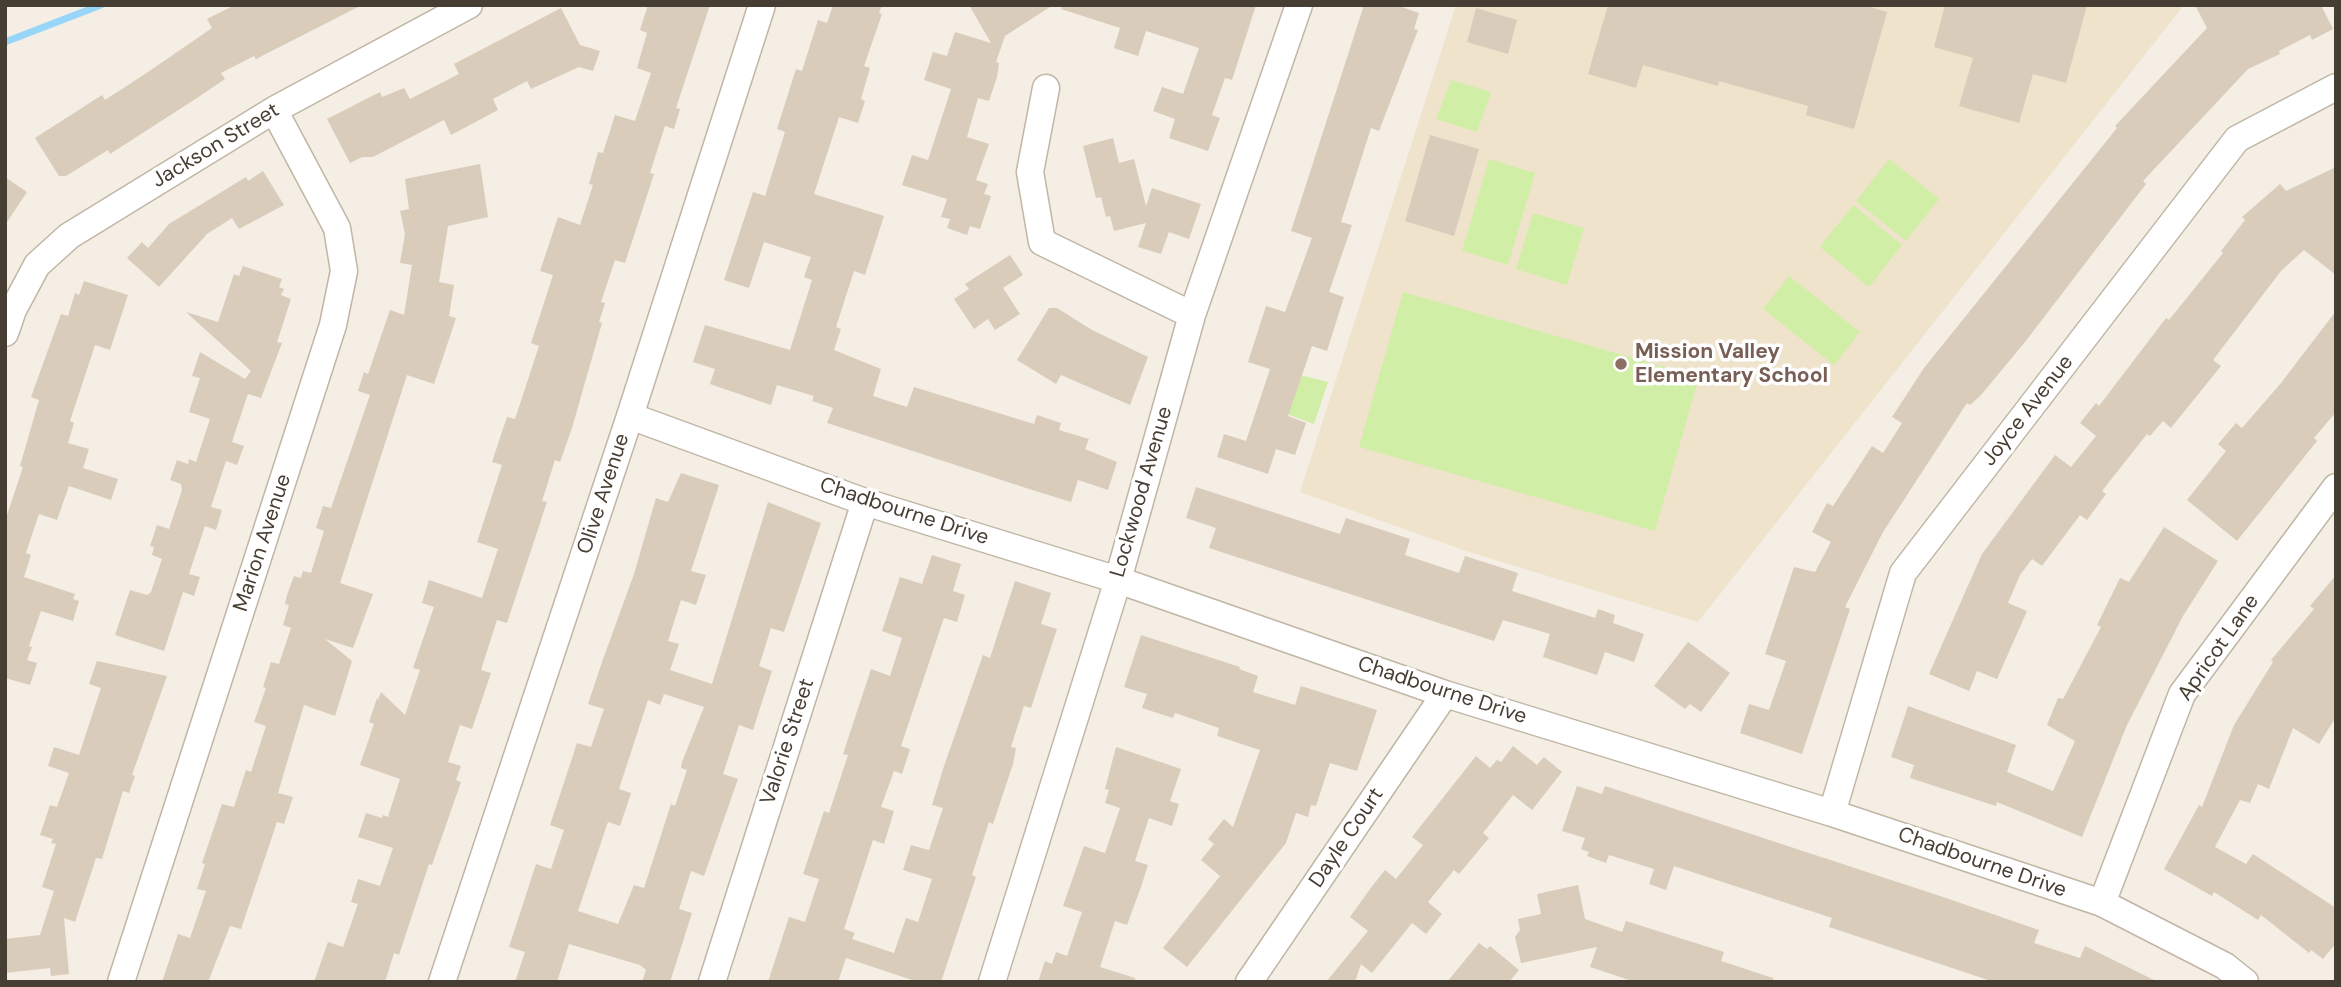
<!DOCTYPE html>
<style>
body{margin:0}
#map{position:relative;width:2341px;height:987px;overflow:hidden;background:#f4eee4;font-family:"DM Sans",sans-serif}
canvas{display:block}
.frame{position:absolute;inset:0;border:7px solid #473e33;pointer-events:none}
</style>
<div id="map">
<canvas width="2341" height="987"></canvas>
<div class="frame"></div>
</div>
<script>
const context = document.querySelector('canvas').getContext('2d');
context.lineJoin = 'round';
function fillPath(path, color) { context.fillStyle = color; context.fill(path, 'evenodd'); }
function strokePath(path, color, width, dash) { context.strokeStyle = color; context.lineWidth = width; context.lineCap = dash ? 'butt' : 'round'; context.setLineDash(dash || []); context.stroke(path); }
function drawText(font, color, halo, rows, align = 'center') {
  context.font = font + ' "DM Sans",sans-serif'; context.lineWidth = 7; context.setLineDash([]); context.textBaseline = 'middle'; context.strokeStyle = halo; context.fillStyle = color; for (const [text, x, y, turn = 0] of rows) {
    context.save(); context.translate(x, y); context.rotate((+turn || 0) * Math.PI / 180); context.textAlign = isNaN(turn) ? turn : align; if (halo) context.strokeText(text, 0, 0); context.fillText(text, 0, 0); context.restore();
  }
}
fillPath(new Path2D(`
 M1456,5H2184L1698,622L1469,552L1300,492Z`), '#efe3cc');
fillPath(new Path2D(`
 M1451,80L1491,92L1477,132L1436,119Z
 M1489,159L1535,173L1508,265L1462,251Z
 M1889,159L1939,199L1906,241L1856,201Z
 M1853,205L1902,245L1869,287L1820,247Z
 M1533,213L1584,228L1567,285L1516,269Z
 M1789,276L1860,332L1834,365L1763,309Z
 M1403,292L1699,377L1655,531L1359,447Z
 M1300,375L1328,382L1314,424L1287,414Z`), '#d1eea7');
strokePath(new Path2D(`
 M5,42L101,5`), '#98d6f9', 7);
fillPath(new Path2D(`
 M235,5H362L256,59L254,56L221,73L225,79L197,98L110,154L108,150L66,176H59L35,138L102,95L105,100L148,72L212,28L207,19Z
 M648,5H710L676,108L680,109L674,129L665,126L650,173L654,174L625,263L615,260L601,302L605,303L599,322L602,323L572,428L560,462L555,460L542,501L547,502L507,623L497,620L481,670L491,673L472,729L460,725L448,762L461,766L456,780L461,782L432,865L429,864L399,955L394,953L385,982H314L328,942L343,947L358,904L351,902L358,879L380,886L393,848L358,837L366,813L382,818L383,815L388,817L400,779L360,765L374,724L369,722L377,698L378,700L381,692L405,715L420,670L413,668L434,607L422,603L429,580L482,598L498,549L477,542L502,465L492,462L507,417L515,419L539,346L531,343L553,275L540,271L558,217L580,225L593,185L589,184L598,152L603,153L615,115L635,121L651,73L637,68L647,33L640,30Z
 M833,5H882L879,13L882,14L864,66L870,68L861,99L865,101L858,123L839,117L814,194L884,216L865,275L854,271L836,327L841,329L834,350L881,369L873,396L907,407L914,387L1034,424L1037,415L1061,423L1059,430L1089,439L1085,449L1117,462L1108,490L1078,480L1071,502L1026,488L827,423L833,408L812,401L814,396L777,385L771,405L710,384L715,369L693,362L705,325L790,350L812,280L804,277L811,257L764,242L749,288L724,280L753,192L765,196L785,132L777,129L796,69L802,71L818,20L827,23Z
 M969,5H1053L1005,36L996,62L999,63L997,77L989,101L978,98L967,137L989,144L976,180L988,184L984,194L991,196L980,229L970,226L967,235L947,228L950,219L941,217L947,199L902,185L912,155L928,160L951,89L924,80L933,52L947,56L955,32L991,43Z
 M1062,5H1256L1232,80L1225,78L1212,115L1220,118L1208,151L1169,138L1175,119L1153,111L1162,87L1183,94L1199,48L1146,31L1138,56L1114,48L1120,28L1061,9Z
 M1364,5H1396L1419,13L1414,29L1418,30L1379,131L1371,128L1341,222L1352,225L1329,292L1344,297L1327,351L1312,346L1288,416L1306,423L1295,455L1276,449L1268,474L1217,457L1224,434L1246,441L1270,369L1248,362L1266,306L1285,312L1312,238L1291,231Z
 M1608,5H1864L1887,12L1854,129L1806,115L1808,106L1719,81L1718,86L1643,65L1636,88L1588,74Z
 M1945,5H2087L2066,83L2033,74L2019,123L1959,106L1973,58L1934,47Z
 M2195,5H2321L2333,29L2312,40L2310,35L2279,51L2280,54L2248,69L2143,181L2146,184L2025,342L1981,395L1970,405L1967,403L1883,532L1845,607L1850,609L1802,754L1740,733L1749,704L1769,710L1786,661L1765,654L1794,567L1815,572L1831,542L1812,532L1827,503L1833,506L1872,446L1883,453L1902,423L1892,417L1924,368L2117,128L2115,126L2207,28Z
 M561,8L580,45L600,51L593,71L579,67L531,89L527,81L493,99L498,110L451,135L444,120L373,157H362L350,163L327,119L380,92L382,97L404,88L410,99L459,74L454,64Z
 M1476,8L1517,20L1508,54L1467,42Z
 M1430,135L1479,149L1454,236L1405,221Z
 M1113,138L1119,163L1134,159L1146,206L1152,188L1201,204L1189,239L1169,232L1161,254L1138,247L1146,223L1114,231L1110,216L1106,217L1101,197L1096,198L1083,146Z
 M480,164L488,217L448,226L439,282L454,285L449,316L456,318L434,384L407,375L340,583L373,594L353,648L325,639L352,661L335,716L304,705L278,793L293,797L284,824L277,822L241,929L230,926L208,982H162L178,934L190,938L206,891L197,889L205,864L202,863L222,804L234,807L246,770L251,772L266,726L254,722L266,688L263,687L271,662L279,664L291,628L283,625L289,605L285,604L287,595L294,576L301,578L303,571L311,573L324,531L316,528L323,506L331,508L370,395L358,391L364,372L368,374L390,310L404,315L412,265L400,263L405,234L400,211L409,209L405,179Z
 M2336,167V275L2304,250L2281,271L2213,360L2221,366L2171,428L2163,421L2150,436L2147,434L2102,491L2106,494L2087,520L2080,515L2042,566L2032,559L2020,575L2008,603L2027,611L1997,679L1977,671L1969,691L1929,674L1982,554L2055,455L2071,467L2096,436L2080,423L2096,403L2099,406L2166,318L2169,320L2223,253L2221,251L2245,220L2242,217L2280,184L2286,191Z
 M263,171L284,205L239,229L232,218L207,234L159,287L127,258L142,242L148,248L169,224L246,177L248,181Z
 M5,177L27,192L5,225Z
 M1010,255L1023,275L1003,288L1020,314L995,330L988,319L974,329L954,299L969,289L965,284Z
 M243,266L282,279L279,287L284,289L281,295L291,299L277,342L282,343L261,398L248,394L232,442L244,446L237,465L226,461L211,507L222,510L216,530L205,526L189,574L200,577L194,596L183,592L164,651L115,635L130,590L147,595L151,592L162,559L152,555L154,547L150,546L157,525L169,529L182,490L181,484L170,480L177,460L188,464L189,459L196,462L210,419L189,412L200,378L192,376L200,352L245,379L251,371L186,312L218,322L234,274L239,276Z
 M84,281L128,295L110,350L95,345L70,421L74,423L68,443L89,449L83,468L118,479L111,500L69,486L57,520L39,514L26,553L31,555L24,577L75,594L73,599L79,601L73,621L41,611L29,646L32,647L27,660L37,663L30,685L5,678V521L23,467L20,466L39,400L31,397L61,314L68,316L75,293L79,295Z
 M1049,308H1057L1092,330L1148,357L1130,405L1061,375L1056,384L1017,360Z
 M2336,311V412L2314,438L2317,441L2237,541L2187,500L2226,451L2218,444L2236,423L2242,428L2281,383Z
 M681,473L719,485L691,571L706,575L696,605L681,600L668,641L679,644L670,670L712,684L768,502L821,523L784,632L771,628L759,666L772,671L753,730L739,725L723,774L738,779L704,876L691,871L679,909L692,913L670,982H642L646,970L640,965L569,944L557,982H515L525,952L509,947L536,864L551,869L564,830L550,825L577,743L591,747L604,709L588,704L602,662L634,574L656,498L668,502ZM664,694L704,707L682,762L681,768L687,770L675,806L671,804L644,888L634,885L618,924L578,911L608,822L620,826L631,793L619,789L648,700L660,705Z
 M1196,487L1340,534L1346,518L1410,539L1405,555L1459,573L1465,556L1518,573L1512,591L1595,618L1598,609L1615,615L1613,623L1644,634L1634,662L1605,652L1597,675L1543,657L1550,634L1503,620L1494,641L1209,548L1216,528L1186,518Z
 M2164,527L2218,561L2183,616L2127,725L2082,837L1997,802L1996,806L1910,778L1914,765L1891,757L1908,706L2016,745L2007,772L2053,791L2075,741L2047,725L2058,698L2063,699L2101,627L2097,625L2120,578L2129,582Z
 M932,555L961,564L953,591L965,595L957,622L944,618L901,746L910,749L902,774L894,771L881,807L894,811L884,844L873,840L844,929L855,933L852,939L894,953L906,918L918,922L932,879L903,870L911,845L929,850L943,808L932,805L944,766L983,655L990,658L1015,581L1051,593L1041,624L1057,629L1031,708L1024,706L1011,747L1016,748L1013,764L993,824L989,822L972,875L976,877L941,982H918L846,958L838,982H768L789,917L805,922L819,879L803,874L824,811L829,813L848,755L843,754L871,669L890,676L902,638L882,631L900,577L922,584Z
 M2336,575V717L2319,744L2293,728L2269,789L2258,784L2250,803L2240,800L2215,847L2246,864L2253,854L2336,908V943L2323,959L2311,950L2309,953L2261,915L2258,920L2214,892L2212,896L2164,869L2199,805L2202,807L2234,725L2273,662L2271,660L2314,609L2310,606Z
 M1141,635L1240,667L1239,669L1258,676L1253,692L1295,705L1301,686L1377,710L1357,771L1330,763L1316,806L1311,805L1308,817L1296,813L1286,843L1187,967L1163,948L1220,876L1201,860L1214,844L1208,839L1224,819L1233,827L1260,750L1217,736L1219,728L1175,713L1173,718L1142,708L1147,694L1124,687Z
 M1688,642L1730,673L1701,712L1690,704L1685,709L1654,686Z
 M97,661L167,676L132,775L135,776L129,793L123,791L102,859L96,858L75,922L64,918L69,974L51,976L50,968L5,973V939L40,935L54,891L42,887L56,844L51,843L53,839L40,835L50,805L57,807L69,773L48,766L54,747L79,755L101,688L89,684Z
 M1513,746L1537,765L1544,757L1562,772L1532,810L1513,795L1483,833L1489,838L1459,874L1454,870L1428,902L1442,914L1426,934L1412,923L1372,973L1361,964L1355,982H1326L1368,931L1350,917L1370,889L1385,870L1396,879L1423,845L1412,837L1476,756L1490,768L1497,760L1501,762Z
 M1116,747L1181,769L1170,801L1179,804L1172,826L1149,818L1135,861L1148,865L1141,887L1127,925L1115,921L1100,967L1135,978V982H1038L1045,961L1052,964L1056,952L1067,956L1082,912L1063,906L1084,846L1105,853L1120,808L1105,803L1109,790L1105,789Z
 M1577,786L1602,794L1605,786L1943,897L2039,930L2034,943L2080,958L2085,946L2158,982H1994L1829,927L1832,918L1674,866L1666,890L1649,884L1654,869L1609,855L1606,863L1587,856L1589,852L1581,849L1585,838L1562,831Z
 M1578,885L1585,919L1622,932L1626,921L1724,952L1721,961L1773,978V982H1635L1590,967L1597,947L1521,963L1515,937L1520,930L1518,919L1541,914L1537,894Z
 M1479,943L1487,949L1490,946L1519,970L1509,982H1447Z`), '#daccbb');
const minor = new Path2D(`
 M1046,88L1030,172L1042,242L1192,315
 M5,333L13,310L37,265L69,236L274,110L469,5
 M630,416L865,502L1118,580L1445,694L1832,813L2102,903L2225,966L2245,982
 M1832,813L1903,573L2237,139L2336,87
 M2102,903L2182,694L2336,487
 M121,982L333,325L344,271L337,228L274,110
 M442,982L630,416L762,5
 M712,982L865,502
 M992,982L1118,580L1192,315L1299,5
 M1249,982L1445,694`);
strokePath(minor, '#c1b6a5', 29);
strokePath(minor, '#fff', 26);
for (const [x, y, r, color] of [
 [1621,364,7,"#8d6e63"]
]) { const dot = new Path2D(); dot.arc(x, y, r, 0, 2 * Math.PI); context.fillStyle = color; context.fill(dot); strokePath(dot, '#fff', 2.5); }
drawText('21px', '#473e33', '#fff', [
 ["Jackson Street",216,146,-31],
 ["Joyce Avenue",2028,411,-52],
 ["Lockwood Avenue",1142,492,-74],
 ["Olive Avenue",604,494,-72],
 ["Chadbourne Drive",904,512,18],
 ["Marion Avenue",263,543,-72],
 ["Apricot Lane",2219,648,-55],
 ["Chadbourne Drive",1442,691,18],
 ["Valorie Street",788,742,-72],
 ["Dayle Court",1347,838,-56],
 ["Chadbourne Drive",1982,863,19]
]);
drawText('bold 21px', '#785e54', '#fff', [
 ["Mission Valley",1635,352],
 ["Elementary School",1635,376]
], 'left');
</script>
